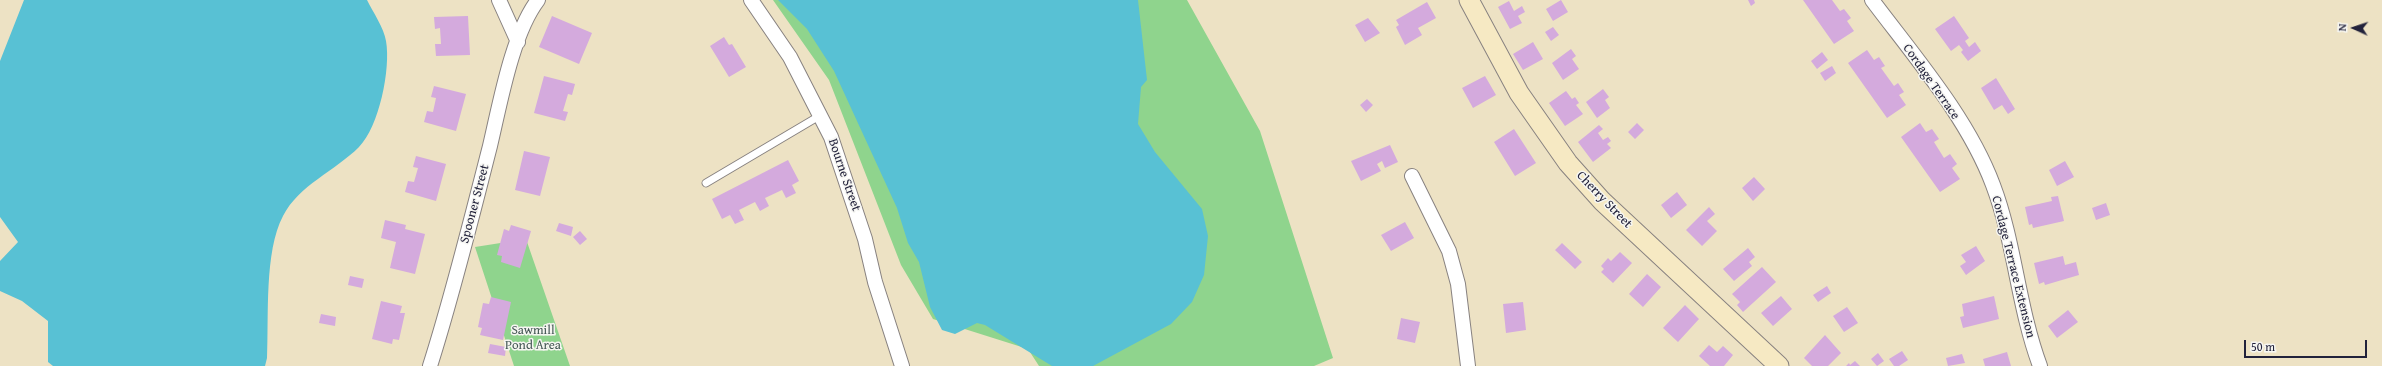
<!DOCTYPE html>
<style>
body{margin:0}
#map{position:relative;width:2382px;height:366px;overflow:hidden;background:#ede2c4;font-family:"Gentium Book Plus",serif}
canvas{display:block}
.north{position:absolute;left:2334px;top:8px;width:40px;height:40px;-webkit-text-stroke:3px #f6f6f2;paint-order:stroke;rotate:273deg;font-size:11px;font-weight:700;line-height:16px;text-align:center;color:#22223b}
.north::after{content:'';display:block;margin:auto;width:14px;height:18px;background:#22223b;clip-path:polygon(50% 0,100% 100%,50% 72%,0 100%)}
.scale{position:absolute;left:2244px;top:340px;width:123px;height:18px;box-sizing:border-box;border:2px solid #22223b;border-top:0;padding-left:5px;font-size:12px;line-height:14px;white-space:nowrap;color:#22223b;-webkit-text-stroke:3px #f6f6f2;paint-order:stroke}
</style>
<div id="map">
<canvas width="2382" height="366"></canvas>
<div class="north">N</div>
<div class="scale">50 m</div>
</div>
<script>
const context = document.querySelector('canvas').getContext('2d');
context.lineJoin = 'round';
function fillPath(path, color) { context.fillStyle = color; context.fill(path, 'evenodd'); }
function strokePath(path, color, width, dash) { context.strokeStyle = color; context.lineWidth = width; context.lineCap = dash ? 'butt' : 'round'; context.setLineDash(dash || []); context.stroke(path); }
function drawText(font, color, halo, rows, align = 'center') {
  context.font = font + ' "Gentium Book Plus",serif'; context.lineWidth = 3; context.setLineDash([]); context.textBaseline = 'middle'; context.strokeStyle = halo; context.fillStyle = color; for (const [text, x, y, turn = 0] of rows) {
    context.save(); context.translate(x, y); context.rotate((+turn || 0) * Math.PI / 180); context.textAlign = isNaN(turn) ? turn : align; if (halo) context.strokeText(text, 0, 0); context.fillText(text, 0, 0); context.restore();
  }
}
fillPath(new Path2D(`
 M773,0H1187L1260,131L1333,358L1314,366H1039L1028,349L933,319L901,265L829,80Z
 M526,239L570,366H514L475,247Z`), '#8fd48d');
fillPath(new Path2D(`
 M24,0H367C373,12 384,28 386,41C391,69 379,127 359,147C335,171 299,185 283,216C264,252 269,317 267,358L265,366H53L48,362V321L22,301L0,291V261L18,242L0,217V61Z
 M778,0H1138L1147,80L1141,87L1138,124L1155,152L1202,209L1208,236L1204,275L1192,302L1171,324L1093,366H1052L985,325L977,323L955,334L942,330L930,307L919,262L908,243L897,208L834,71L807,29Z`), '#58c1d4');
fillPath(new Path2D(`
 M1561,0L1568,12L1553,21L1546,9Z
 M1748,0H1754L1755,3L1751,6Z
 M1803,0H1832L1840,11L1844,9L1851,18L1847,21L1854,31L1834,44Z
 M1509,1L1514,11L1522,6L1525,12L1518,16L1522,23L1510,29L1498,7Z
 M1427,2L1436,18L1418,28L1422,35L1405,45L1396,27L1399,25L1396,20Z
 M468,16L470,55L436,56L435,44H441L440,28L435,29L434,17Z
 M552,16L592,33L579,64L539,47Z
 M1954,16L1969,38L1965,41L1969,47L1975,42L1981,51L1968,61L1961,52L1963,50L1959,45L1951,51L1935,29Z
 M1368,18L1380,33L1365,42L1355,25Z
 M1553,27L1559,35L1551,41L1545,32Z
 M724,37L729,45L732,44L746,67L729,77L710,46Z
 M1533,42L1543,59L1523,70L1513,54Z
 M1571,49L1576,56L1572,59L1579,69L1563,80L1552,63Z
 M1867,50L1874,60L1879,57L1885,66L1881,68L1894,86L1898,83L1904,92L1899,95L1906,105L1887,118L1848,63Z
 M1822,52L1828,60L1817,69L1811,61Z
 M1832,66L1836,73L1825,81L1820,73Z
 M544,76L575,84L572,95L568,94L563,111L568,112L565,121L534,113Z
 M1485,76L1496,95L1473,108L1462,88Z
 M1996,78L2015,109L2008,114L2002,105L1994,110L1981,88Z
 M434,86L466,94L456,131L424,122L427,111L433,112L436,98L431,97Z
 M1603,89L1609,97L1605,100L1610,108L1597,118L1586,102Z
 M1566,91L1572,99L1575,97L1579,103L1576,105L1583,114L1565,126L1549,103Z
 M1367,99L1373,105L1366,112L1360,105Z
 M1637,123L1644,130L1635,139L1628,132Z
 M1920,123L1926,132L1932,129L1939,139L1934,142L1944,158L1950,154L1957,164L1952,168L1960,179L1940,192L1901,137Z
 M1599,125L1603,129L1598,133L1603,140L1608,137L1611,141L1607,144L1611,148L1593,162L1578,142Z
 M1514,129L1536,163L1515,176L1494,142Z
 M1390,145L1398,162L1385,168L1382,161L1377,164L1381,171L1361,181L1351,161Z
 M524,151L550,157L540,196L515,190Z
 M416,156L446,164L436,201L405,192L408,181L414,182L418,168L413,167Z
 M788,160L799,181L792,185L796,193L786,198L782,190L765,198L769,206L760,211L755,202L739,210L744,220L735,224L730,215L722,219L712,199Z
 M2065,161L2074,177L2057,186L2049,170Z
 M1754,177L1765,189L1753,201L1742,188Z
 M1677,192L1687,205L1671,218L1661,205Z
 M2058,196L2064,221L2033,228L2032,224L2029,225L2025,207L2052,201L2051,197Z
 M2106,203L2110,215L2096,220L2092,208Z
 M1709,207L1715,214L1707,221L1717,231L1702,246L1686,230Z
 M385,220L406,225L405,229L425,234L415,274L390,268L396,242L381,238Z
 M1405,222L1414,238L1391,251L1381,235Z
 M559,223L573,227L571,236L556,231Z
 M511,225L531,231L520,268L501,262L502,256L497,255L504,229L509,231Z
 M580,231L587,239L580,245L573,237Z
 M1562,243L1582,262L1575,269L1555,250Z
 M1976,246L1985,261L1966,275L1960,266L1966,262L1961,255Z
 M1748,248L1755,257L1749,262L1752,266L1734,281L1723,269Z
 M1620,252L1632,263L1613,283L1601,272L1604,269L1601,266L1608,258L1611,261Z
 M2063,256L2065,265L2076,262L2079,275L2045,285L2044,282L2039,284L2034,263Z
 M1762,267L1776,282L1743,312L1737,305L1740,302L1732,294Z
 M1647,274L1661,287L1643,307L1629,294Z
 M350,276L364,279L362,288L348,285Z
 M1827,286L1831,293L1818,302L1813,295Z
 M1781,296L1792,309L1773,326L1761,313Z
 M1994,296L1999,319L1963,328L1960,317L1964,316L1962,304Z
 M491,297L511,302L503,340L480,335L482,328L478,327L483,303L489,304Z
 M381,301L402,306L400,313H405L399,340L393,339L392,344L372,339Z
 M1523,302L1526,330L1506,333L1503,304Z
 M1685,305L1699,319L1678,342L1663,328Z
 M1847,307L1858,323L1844,332L1833,316Z
 M2068,310L2078,322L2057,338L2048,326Z
 M321,314L336,317L335,326L319,323Z
 M1401,318L1420,322L1415,343L1397,339Z
 M1825,335L1841,353L1828,366H1812L1804,358Z
 M490,344L506,347L505,356L488,353Z
 M1709,345L1717,352L1723,346L1733,355L1724,366H1710L1699,356Z
 M1902,351L1908,360L1899,366H1894L1889,359Z
 M2007,352L2011,366H1985L1983,359Z
 M1878,353L1884,361L1877,366L1871,359Z
 M1962,354L1965,363L1948,366L1946,358Z
 M1855,361L1860,366H1846L1849,363L1850,365Z`), '#d4aadd');
const lane = new Path2D(`
 M706,183L821,115`);
const street = new Path2D(`
 M499,0L518,42
 M751,0L790,57L831,137L865,239L875,282L902,366
 M1872,0C1914,56 1968,118 1993,185C2015,243 2018,307 2040,366
 M1412,176L1449,251L1458,284L1468,366
 M430,366C453,294 471,220 490,146C500,104 512,34 538,0`);
const secondary = new Path2D(`
 M1469,0L1519,93L1568,163L1602,201L1779,366`);
strokePath(lane, '#888280', 9);
strokePath(street, '#888280', 16);
strokePath(secondary, '#888280', 21);
strokePath(lane, '#fff', 7);
strokePath(street, '#fff', 14);
strokePath(secondary, '#f6e9c3', 19);
drawText('13px', '#22223b', '#f6f6f2', [
 ["Cordage Terrace",1931,82,55],
 ["Bourne Street",844,175,71],
 ["Cherry Street",1604,200,46],
 ["Spooner Street",475,204,-75],
 ["Cordage Terrace Extension",2013,267,76]
]);
drawText('13px', '#435754', '#f6f6f2', [
 ["Sawmill",533,331],
 ["Pond Area",533,346]
]);
</script>
